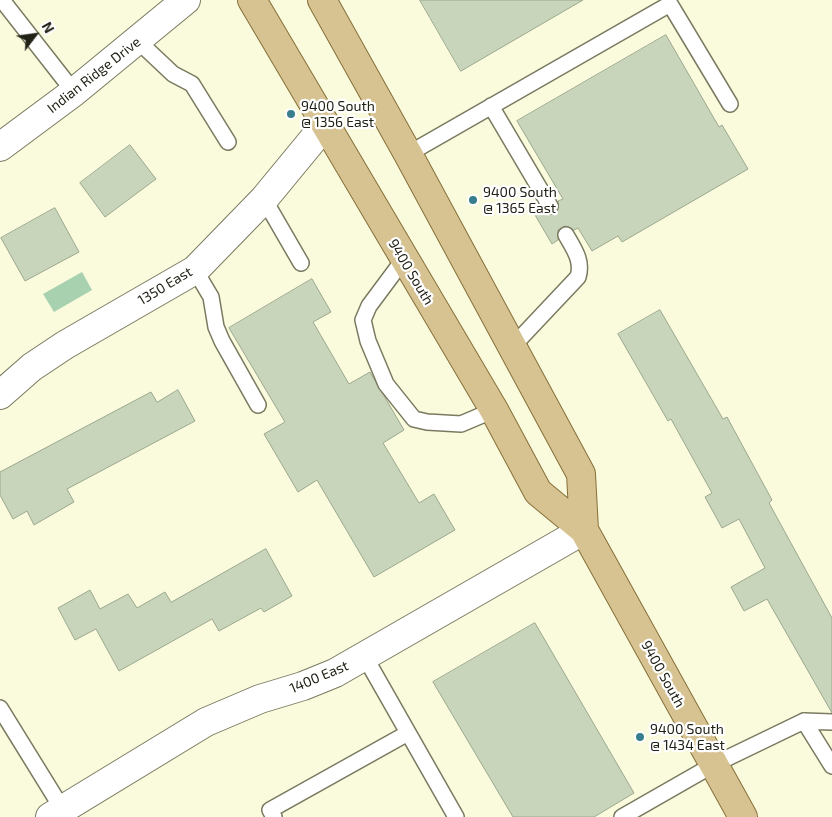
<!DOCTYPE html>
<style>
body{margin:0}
#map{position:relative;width:832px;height:817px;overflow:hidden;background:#fafadd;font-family:"Exo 2",sans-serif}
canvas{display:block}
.north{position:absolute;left:10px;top:10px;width:50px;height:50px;-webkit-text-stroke:4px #fff;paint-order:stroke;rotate:60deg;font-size:14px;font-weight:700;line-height:20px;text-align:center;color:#212116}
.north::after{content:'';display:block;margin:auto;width:18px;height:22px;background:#212116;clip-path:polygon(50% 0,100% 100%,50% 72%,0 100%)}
</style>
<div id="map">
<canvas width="832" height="817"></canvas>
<div class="north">N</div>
</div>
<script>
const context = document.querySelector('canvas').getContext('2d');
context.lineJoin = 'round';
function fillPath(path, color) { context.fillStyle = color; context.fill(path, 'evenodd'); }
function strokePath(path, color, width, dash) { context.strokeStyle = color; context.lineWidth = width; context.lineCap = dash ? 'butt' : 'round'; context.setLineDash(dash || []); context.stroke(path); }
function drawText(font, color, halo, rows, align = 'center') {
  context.font = font + ' "Exo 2",sans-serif'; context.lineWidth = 4.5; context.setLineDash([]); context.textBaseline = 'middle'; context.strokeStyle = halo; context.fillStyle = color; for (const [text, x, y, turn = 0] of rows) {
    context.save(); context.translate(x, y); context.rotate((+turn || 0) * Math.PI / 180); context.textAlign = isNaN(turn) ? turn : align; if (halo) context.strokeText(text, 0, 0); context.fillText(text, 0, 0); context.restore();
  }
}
fillPath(new Path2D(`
 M82,272L92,290L54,312L43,294Z`), '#a8d1af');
const building = new Path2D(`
 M420,0H583L461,71Z
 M666,35L719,127L722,125L748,169L622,242L618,236L592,251L578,228L574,230L565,226L558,230V240L552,244L535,215L542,211L546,214H554L558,210V201L563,199L517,121Z
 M130,145L156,179L105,217L80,183Z
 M55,208L79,252L25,281L1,238Z
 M312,279L331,312L313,322L349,384L370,372L404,430L383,443L419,503L434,494L455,530L374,577L317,480L298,492L264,434L285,422L229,328Z
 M660,310L723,419L727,417L772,500L769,503L832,618V713L767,599L744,611L731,587L765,568L739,519L722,528L705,497L712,493L671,419L668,421L618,334Z
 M178,390L195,421L67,489L74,502L34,525L27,511L13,519L0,495V472L151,392L157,402Z
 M266,549L292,596L264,612L261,608L219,631L212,619L119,671L96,629L75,640L58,608L90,590L100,609L128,594L137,608L165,592L171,602Z
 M535,623L634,793L594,817H513L433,682Z`);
fillPath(building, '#c8d5bb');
strokePath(building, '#9ba88e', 1);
const lane = new Path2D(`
 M2,0L74,92
 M138,41L173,74L192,84L228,142
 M491,106L550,206
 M408,154L670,4L730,104
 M264,199L301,263
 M404,259L369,306L363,320L368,341L386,384L414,419L427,422L461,424L494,410
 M195,270L211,297L216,327L222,341L258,405
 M512,347L578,277C583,261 574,249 566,235
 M365,657L456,817
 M0,708L63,810
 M804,721L832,766
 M274,817L270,810L408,733
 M622,817L713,765L804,721L832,722`);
const street = new Path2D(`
 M0,147L74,92L186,0
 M0,395L32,367L65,345L195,270L264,199L325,125
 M50,817L206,722L260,699L303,686L335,673L584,530`);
const primary = new Path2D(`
 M252,0L494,410L538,492L584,530L743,817
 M322,0L408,154L581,474L584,530`);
strokePath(lane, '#7a7a60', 18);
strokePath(street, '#7a7a60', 30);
strokePath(primary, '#867038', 30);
strokePath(lane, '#fff', 15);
strokePath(street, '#fff', 28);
strokePath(primary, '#d7c292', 28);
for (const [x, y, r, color] of [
 [291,114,5,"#397e8c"],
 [473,200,5,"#397e8c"],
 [640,737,5,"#397e8c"]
]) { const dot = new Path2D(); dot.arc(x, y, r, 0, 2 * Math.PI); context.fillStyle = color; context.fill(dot); strokePath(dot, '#fff', 2); }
drawText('14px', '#212116', '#fff', [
 ["Indian Ridge Drive",94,75,-38],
 ["9400 South",411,272,59],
 ["1350 East",165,286,-31],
 ["9400 South",663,674,61],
 ["1400 East",319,677,-23]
]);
drawText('14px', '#212116', '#fff', [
 ["9400 South",301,106],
 ["@ 1356 East",301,122],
 ["9400 South",483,192],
 ["@ 1365 East",483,208],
 ["9400 South",650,729],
 ["@ 1434 East",650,745]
], 'left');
</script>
